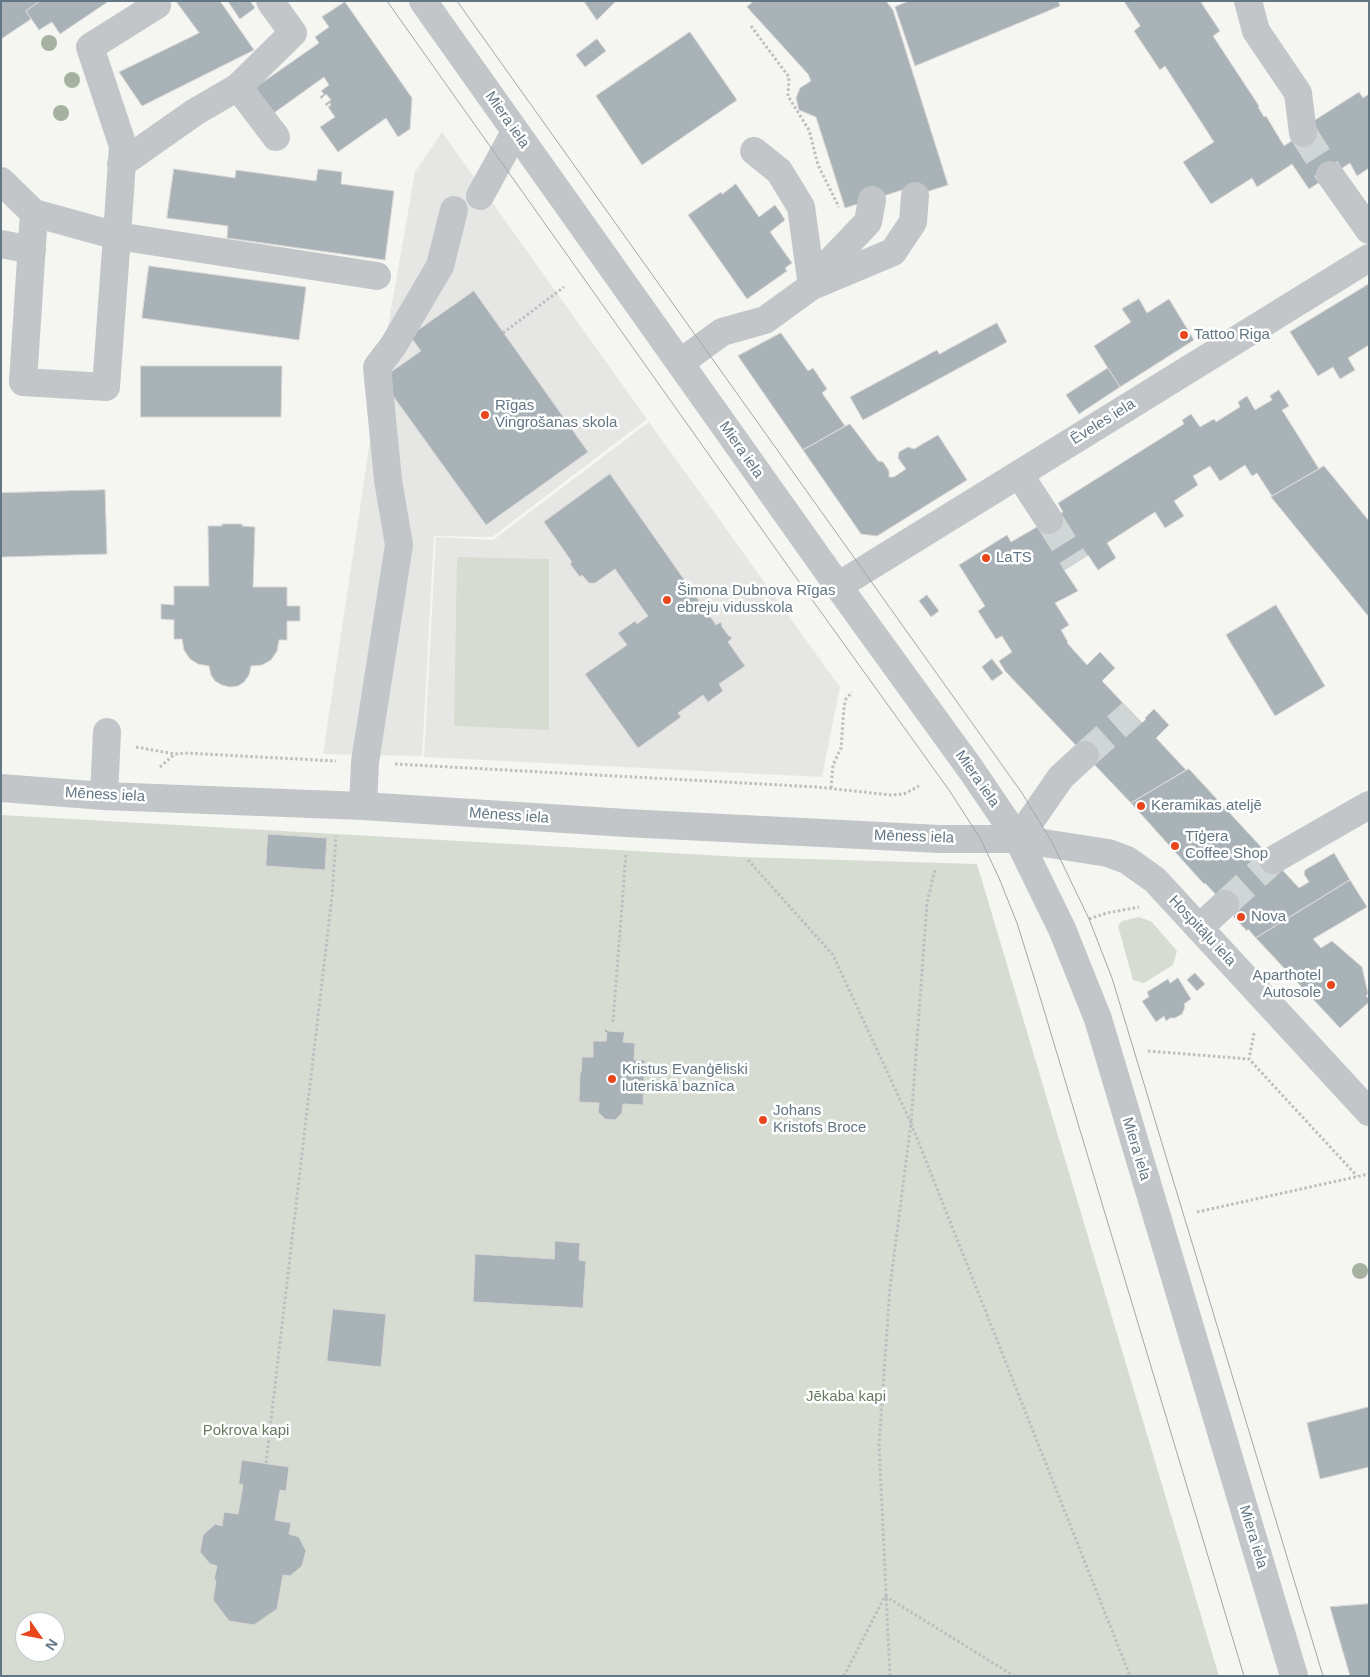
<!DOCTYPE html>
<meta charset="utf-8">
<style>
body{margin:0}
#map{position:relative;width:1370px;height:1677px;overflow:hidden;background:#f5f5f1;font-family:Helvetica,sans-serif}
canvas{display:block}
.frame{position:absolute;inset:0;border:2px solid #637684;pointer-events:none}
.north{position:absolute;left:15px;top:1612px;width:50px;height:50px;box-sizing:border-box;background:#fff;border:1px solid #c1c8ce;border-radius:50%;rotate:123deg;font-size:14px;font-weight:700;line-height:20px;text-align:center;color:#637684}
.north::after{content:'';display:block;margin:auto;width:18px;height:22px;background:#e9461e;clip-path:polygon(50% 0,100% 100%,50% 72%,0 100%)}
</style>
<div id="map">
<canvas width="1370" height="1677"></canvas>
<div class="frame"></div>
<div class="north">N</div>
</div>
<script>
const context = document.querySelector('canvas').getContext('2d');
context.lineJoin = 'round';
function fillPath(path, color) { context.fillStyle = color; context.fill(path, 'evenodd'); }
function strokePath(path, color, width, dash) { context.strokeStyle = color; context.lineWidth = width; context.lineCap = dash ? 'butt' : 'round'; context.setLineDash(dash || []); context.stroke(path); }
function drawText(font, color, halo, rows, align = 'center') {
  context.font = font + ' Helvetica,sans-serif'; context.lineWidth = 5; context.setLineDash([]); context.textBaseline = 'middle'; context.strokeStyle = halo; context.fillStyle = color; for (const [text, x, y, turn = 0] of rows) {
    context.save(); context.translate(x, y); context.rotate((+turn || 0) * Math.PI / 180); context.textAlign = isNaN(turn) ? turn : align; if (halo) context.strokeText(text, 0, 0); context.fillText(text, 0, 0); context.restore();
  }
}
fillPath(new Path2D(`
 M442,132L647,419L492,537L434,536L422,756L323,754L382,361L415,172Z
 M649,422L840,687L822,777L424,757L436,537L493,540Z`), '#e6e7e5');
fillPath(new Path2D(`
 M457,557L549,559V730L454,726Z
 M1,815L741,857L977,864L1219,1676H1ZM25,1622H55V1652H25Z
 M1139,917L1152,922L1177,951L1173,965L1144,983L1133,980L1118,926L1122,921Z`), '#d6dcd2');
const building = new Path2D(`
 M1,1H40L26,11L31,19L1,39Z
 M40,1H109L60,34L52,22L39,30L26,11Z
 M176,1H220L254,50L142,106L119,72L199,33Z
 M228,1H250L255,8L240,19Z
 M584,1H616L597,20Z
 M754,1H886L893,10L948,185L904,199L902,190L845,208L816,117L799,110L796,98L800,88L811,81L808,74L747,7Z
 M909,1H1058L1060,6L915,66L895,7Z
 M1124,1H1200L1220,31L1213,36L1259,106L1258,107L1264,117L1266,116L1284,146L1314,126L1312,122L1359,92L1363,98L1369,94V168L1357,176L1350,163L1309,189L1292,164L1257,187L1252,178L1211,204L1183,162L1214,142L1165,66L1160,70L1134,31L1140,26Z
 M345,2L412,98L410,129L398,137L386,118L338,152L320,127L335,117L328,107L331,105L330,103L326,106L325,104L331,100L326,94L321,99L320,97L324,94L321,91L329,85L324,77L271,115L253,89L319,43L315,37L329,27L322,17Z
 M690,32L737,100L642,165L596,96Z
 M597,39L606,51L585,67L576,55Z
 M174,169L235,178L236,170L316,181L318,169L342,172L341,184L394,191L385,260L227,238L228,226L167,218Z
 M736,184L759,217L775,205L780,212L785,220L770,232L792,263L785,268L787,271L747,299L688,215L721,192L722,194Z
 M149,266L306,287L299,340L142,318Z
 M1369,284V345L1348,358L1355,370L1340,379L1333,367L1318,376L1290,332Z
 M474,291L588,452L486,525L381,379L421,351L410,336Z
 M1139,299L1147,313L1169,299L1194,340L1120,387L1094,346L1131,322L1122,309Z
 M997,323L1007,342L863,420L850,397L937,350L939,354Z
 M781,333L808,371L813,368L827,389L822,393L845,426L803,450L738,356Z
 M141,366H282L281,417H141Z
 M1108,368L1120,387L1079,414L1066,395Z
 M1279,390L1289,406L1282,410L1319,469L1272,496L1257,473L1252,476L1245,465L1220,481L1210,466L1193,476L1198,485L1174,501L1184,516L1165,528L1155,512L1107,543L1116,558L1098,570L1088,555L1064,570L1078,591L1055,603L1069,625L1061,630L1068,642L1067,643L1087,665L1100,652L1115,668L1102,681L1142,723L1146,719L1145,718L1154,709L1169,725L1156,738L1186,770L1131,803L1005,671L999,661L1012,652L1002,636L996,639L978,611L985,606L959,565L1007,535L1011,542L1063,512L1058,503L1184,424L1182,420L1191,414L1200,427L1214,419L1216,422L1240,407L1238,402L1247,396L1255,410L1272,400L1270,396Z
 M850,424L878,461L883,462L889,471V477H894L906,469L898,458L899,452L908,447L914,449L938,435L967,480L877,536L861,534L803,450Z
 M1324,466L1369,521V617L1271,497Z
 M610,474L716,625L721,622L722,627L728,635L732,638L728,642L745,666L719,684L723,691L708,702L703,695L678,713L681,717L638,748L585,674L627,645L618,633L635,621L637,624L648,616L615,569L595,583H589L582,575L580,577L570,564L572,562L544,522Z
 M105,490L107,554L1,557V493Z
 M222,524H242V526L255,527L253,587H287V606H300V621H287V640H279L277,651L271,660L262,665L251,666L249,675L244,682L238,686L230,687L222,685L215,681L211,675L209,666L198,664L190,659L184,650L182,639H174V620L161,619V604L174,605V586H209L208,526H222Z
 M927,595L939,611L931,617L919,601Z
 M1276,605L1325,686L1275,716L1226,635Z
 M992,659L1003,673L992,681L982,667Z
 M1189,769L1299,888L1309,882L1304,874L1305,870L1334,853L1350,880L1256,938L1248,929L1247,931L1233,916L1235,915L1205,883L1204,884L1131,803Z
 M268,834L327,838L325,870L266,866Z
 M1350,880L1367,907L1313,939L1321,948L1332,941L1362,967L1368,994L1366,996L1369,999V1002L1340,1028L1256,938Z
 M1195,973L1205,984L1197,991L1187,980Z
 M1178,978L1191,999L1184,1004L1185,1007L1182,1014L1175,1018H1170L1166,1021L1164,1016L1156,1022L1142,1001L1149,997L1147,992L1168,979L1170,983Z
 M606,1029L608,1031L623,1032L625,1030L623,1042L635,1043L634,1060H645L643,1105L623,1104L622,1113L615,1120L605,1119L598,1112L599,1103L579,1102L580,1073L581,1072L582,1057H593V1041H606L607,1033L604,1031Z
 M555,1241L580,1243L579,1260L586,1261L583,1308L473,1302L475,1254L554,1259Z
 M333,1309L386,1314L381,1367L327,1361Z
 M1369,1407V1467L1320,1479L1307,1423Z
 M242,1460L289,1467L286,1491L280,1490L275,1520L291,1523L289,1534L299,1537L306,1551L302,1566L290,1576L283,1575L277,1609L254,1625L229,1621L213,1600L216,1580L214,1579L217,1566L210,1564L200,1552L203,1535L215,1524L222,1526L224,1512L238,1514L243,1485L239,1484Z
 M1369,1604V1676H1350L1330,1607Z`);
fillPath(building, '#a9b2b7');
strokePath(building, '#d7d6d4', 1);
strokePath(new Path2D(`
 M1303,133L1330,175
 M1049,520L1076,563
 M1085,755L1132,713
 M1225,904L1273,860`), '#d0d5d6', 28, [28, 14]);
strokePath(new Path2D(`
 M1201,2L1202,1
 M751,26L789,77L788,96L809,130L818,165L839,207
 M503,333L564,287
 M136,747L175,754L185,753L336,761
 M395,764L817,787L891,795L904,794L919,786
 M160,767L175,754
 M831,788L833,765L841,748L844,707L846,699L852,692
 M748,860L833,955L911,1123L890,1287L879,1445L890,1676
 M935,870L927,903L911,1123L1130,1676
 M1089,919L1107,913L1139,907
 M613,1022L626,853
 M1254,1033L1249,1059L1357,1176
 M1148,1051L1249,1059
 M1197,1212L1369,1174
 M266,1463L332,896L336,836
 M844,1676L885,1596L1014,1676`), '#bcbec0', 3, [2.5, 2.5]);
strokePath(new Path2D(`
 M423,1L838,586L972,771L1018,839L1062,929L1098,1019L1294,1676
 M1248,1L1256,31L1298,93L1303,133
 M157,5L90,47L123,146L117,236L34,213L23,382L106,387L117,236L377,276
 M238,87L293,33L270,1
 M754,151L779,171L801,207L812,286L824,268L868,222L872,200
 M121,164L195,112L238,87L276,137
 M1330,175L1369,230
 M1,181L34,213
 M480,196L515,132
 M1,244L32,250
 M680,363L722,332L765,320L812,286L893,252L913,222L915,196
 M1019,474L1049,520
 M838,586L1369,258
 M1,788L104,796L363,806L626,823L939,839H1018L1108,853L1127,860L1155,880L1369,1112
 M104,796L107,732
 M363,806L365,762L399,545L388,480L377,367L393,346L440,266L454,210
 M1018,839L1061,777L1085,755
 M1273,860L1369,805
 M1199,928L1225,904`), '#c2c6c9', 28);
strokePath(new Path2D(`
 M387,1L790,569L949,790L980,838L999,878L1017,923L1037,987L1244,1676
 M457,1L1022,793L1053,844L1089,919L1112,978L1323,1676`), '#a0a8ad', 1);
context.fillStyle = '#a7b1a2';
for (const [x, y] of [
 [49,43],
 [72,80],
 [61,113],
 [1360,1271]
]) { context.beginPath(); context.arc(x, y, 8, 0, 2 * Math.PI); context.fill(); }
for (const [x, y, r, color] of [
 [1184,335,5,"#e9461e"],
 [485,415,5,"#e9461e"],
 [986,558,5,"#e9461e"],
 [667,600,5,"#e9461e"],
 [1141,806,5,"#e9461e"],
 [1175,846,5,"#e9461e"],
 [1241,917,5,"#e9461e"],
 [1331,985,5,"#e9461e"],
 [612,1079,5,"#e9461e"],
 [763,1120,5,"#e9461e"]
]) { const dot = new Path2D(); dot.arc(x, y, r, 0, 2 * Math.PI); context.fillStyle = color; context.fill(dot); strokePath(dot, '#fff', 2); }
drawText('15px', '#637684', '#fff', [
 ["Miera iela",507,120,55],
 ["Ēveles iela",1103,422,-32],
 ["Miera iela",741,450,55],
 ["Miera iela",977,779,55],
 ["Mēness iela",105,795,3],
 ["Mēness iela",509,816,4],
 ["Mēness iela",914,837,2],
 ["Hospitāļu iela",1202,931,47],
 ["Miera iela",1136,1149,73],
 ["Miera iela",1253,1537,73]
]);
drawText('15px', '#637684', '#fff', [
 ["Tattoo Riga",1194,335],
 ["Rīgas",495,406],
 ["Vingrošanas skola",495,423],
 ["LaTS",996,558],
 ["Šimona Dubnova Rīgas",677,591],
 ["ebreju vidusskola",677,608],
 ["Keramikas ateljē",1151,806],
 ["Tīģera",1185,837],
 ["Coffee Shop",1185,854],
 ["Nova",1251,917],
 ["Aparthotel",1321,976,"right"],
 ["Autosole",1321,993,"right"],
 ["Kristus Evanģēliski",622,1070],
 ["luteriskā baznīca",622,1087],
 ["Johans",773,1111],
 ["Kristofs Broce",773,1128]
], 'left');
drawText('15px', '#687a62', '#fff', [
 ["Jēkaba kapi",846,1397],
 ["Pokrova kapi",246,1431]
]);
</script>
